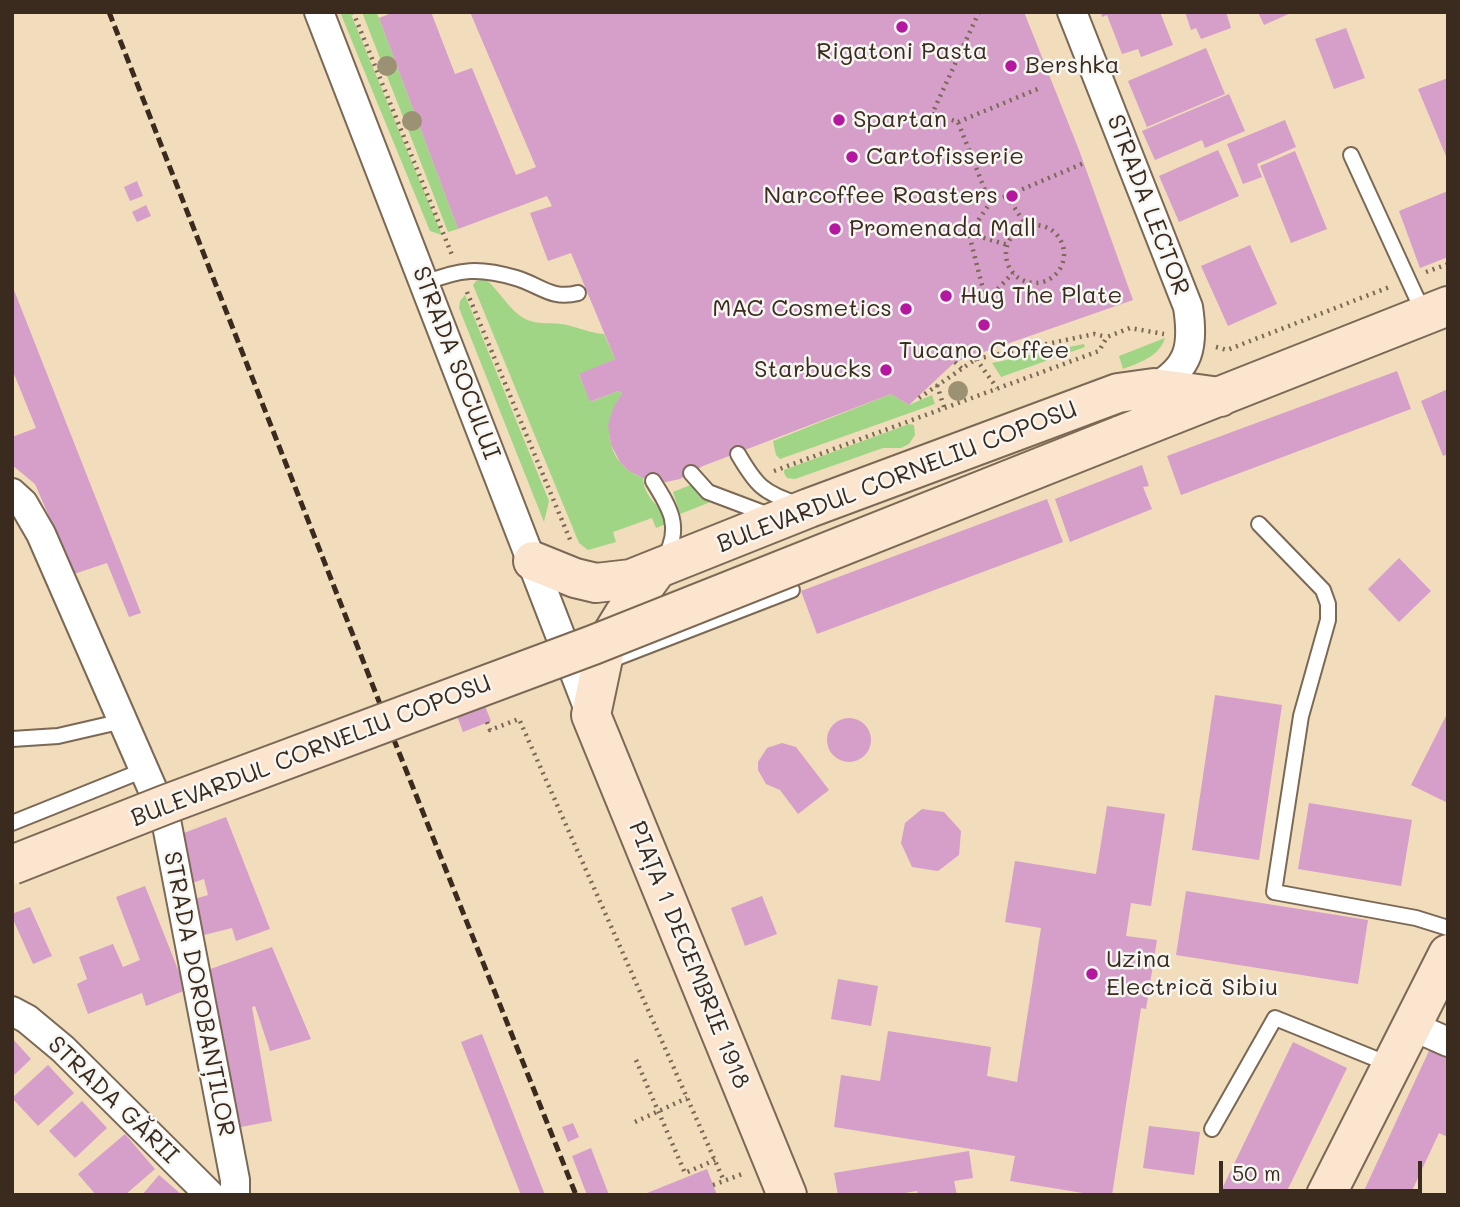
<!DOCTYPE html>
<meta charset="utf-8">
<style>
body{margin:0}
#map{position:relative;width:1460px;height:1207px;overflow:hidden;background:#f1dcbb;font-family:Mali,sans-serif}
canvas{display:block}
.frame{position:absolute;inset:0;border:14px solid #3b2a1e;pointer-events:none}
.scale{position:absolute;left:1219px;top:1161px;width:203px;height:32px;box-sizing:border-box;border:4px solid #3b2a1e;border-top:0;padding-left:9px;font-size:21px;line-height:24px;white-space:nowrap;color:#3b2a1e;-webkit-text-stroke:5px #f6f6f2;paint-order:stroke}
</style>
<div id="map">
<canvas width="1460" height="1207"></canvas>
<div class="frame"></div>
<div class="scale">50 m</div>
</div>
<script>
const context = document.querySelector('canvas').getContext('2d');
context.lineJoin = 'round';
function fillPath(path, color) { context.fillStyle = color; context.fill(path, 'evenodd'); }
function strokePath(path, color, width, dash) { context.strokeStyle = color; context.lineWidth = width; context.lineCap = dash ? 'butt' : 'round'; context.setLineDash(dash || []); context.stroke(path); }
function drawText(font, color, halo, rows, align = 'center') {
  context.font = font + ' Mali,sans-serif'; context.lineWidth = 5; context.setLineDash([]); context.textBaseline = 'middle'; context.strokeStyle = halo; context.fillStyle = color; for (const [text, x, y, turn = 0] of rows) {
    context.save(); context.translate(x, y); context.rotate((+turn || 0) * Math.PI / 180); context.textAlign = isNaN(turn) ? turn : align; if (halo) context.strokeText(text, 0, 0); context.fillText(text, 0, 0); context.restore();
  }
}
fillPath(new Path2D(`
 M340,12H350L442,235L430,231Z
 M362,12H376L379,18L458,229L448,232Z
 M485,279C498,289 506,305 519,315C534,327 550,321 567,325C580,328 590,333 604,334L615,359L579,375L591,402L618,391L622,393C602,425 604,462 643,478C644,499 661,505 668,523L656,528L652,518L613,532L616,542L588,550L579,543L473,285L476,281Z
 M465,295L549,501L544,522L459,308L460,301Z
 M1165,338C1160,356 1139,363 1123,369L1119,356Z
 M1084,344L1085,347L1001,377L992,363Z
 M891,394L909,405L932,395L935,404L780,459L776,455L773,441Z
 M909,424L914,425L915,435L909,444L901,448H883L795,479L787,478L784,473V470Z
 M693,484L713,501L680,514L673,492Z`), '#a0d585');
fillPath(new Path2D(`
 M394,12H431L455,74L472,68L516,175L536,167L470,12H1024L1079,150L1133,300L955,362L909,405L891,394L703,466L680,479L666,482L645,479L629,471L620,462L611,445L608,425L613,408L622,393L618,391L590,402L579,374L615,359L571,253L548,261L530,213L552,206L547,196L458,229L379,18Z
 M1101,12H1160L1173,45L1141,57L1138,49L1122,54L1107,15L1102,17Z
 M1185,12H1226L1231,28L1201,39L1196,28L1191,30Z
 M1258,12H1293L1264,25Z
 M1346,28L1365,78L1334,89L1315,39Z
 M1206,48L1225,94L1147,127L1128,81Z
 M1448,78V161L1418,89Z
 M1229,94L1245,131L1205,148L1202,140L1155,160L1142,131Z
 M1285,120L1296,147L1257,164L1262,177L1243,184L1227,144Z
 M1218,150L1239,196L1179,222L1159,176Z
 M1295,151L1327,229L1291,243L1260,166Z
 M137,181L143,196L130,201L124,187Z
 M1448,191V257L1420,268L1399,211Z
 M146,205L151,216L137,222L132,212Z
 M1250,245L1277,304L1228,326L1201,266Z
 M12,285L141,613L129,617L107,563L74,574L35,484L12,465V437L36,428L12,369Z
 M1397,371L1411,409L1181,495L1167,456Z
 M1448,389V454L1443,456L1421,401Z
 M1142,465L1149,486L1143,487L1152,509L1070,542L1055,499Z
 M1047,499L1063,542L817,634L801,591Z
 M1399,558L1431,591L1399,622L1368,589Z
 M1215,695L1282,705L1259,860L1192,850Z
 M485,706L491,721L463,732L457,716Z
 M1448,712V803L1411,785Z
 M827 740a22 22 0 1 1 44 0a22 22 0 1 1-44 0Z
 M782,743L796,747L829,790L798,814L780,790L766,784L758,770V762L767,748Z
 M1309,803L1412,820L1401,886L1298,869Z
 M1107,806L1165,814L1151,906L1131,903L1126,936L1157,940L1146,1009L1141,1008L1112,1195H1095L1010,1181L1015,1156L834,1127L841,1075L880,1081L888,1031L991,1047L987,1076L1017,1082L1041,928L1005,922L1015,861L1096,874Z
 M922,809L944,812L961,831L959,855L938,871L912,867L901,843L905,823Z
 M226,817L270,929L236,941L232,928L200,936L191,900L208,895L204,879L186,885L176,836Z
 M145,886L186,990L146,1006L142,993L88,1014L77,984L87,979L79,957L113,944L123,967L140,960L116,897Z
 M1186,891L1368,920L1358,984L1176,955Z
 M762,896L777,934L745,946L731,908Z
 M30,907L52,956L33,964L12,917V914Z
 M272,947L311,1039L270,1051L255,1006L252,1007L272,1121L236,1128L205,971Z
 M838,979L878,986L871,1026L831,1019Z
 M482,1034L545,1195H521L461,1042Z
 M12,1038L31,1059L12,1077Z
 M1435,1038L1448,1043V1137L1439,1133L1410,1195H1362Z
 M1293,1042L1347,1068L1285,1195H1219Z
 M48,1065L74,1093L38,1126L12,1098Z
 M82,1101L107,1128L75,1158L49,1131Z
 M573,1123L579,1137L568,1142L562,1127Z
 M1149,1126L1200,1132L1194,1175L1143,1168Z
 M125,1134L155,1169L125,1195H96L78,1174Z
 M591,1148L609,1195H587L572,1156Z
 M969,1151L973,1178L954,1181L957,1195H918L917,1191L892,1195H838L834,1173Z
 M707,1169L717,1195H642Z
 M159,1175L182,1195H142Z`), '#d59fc9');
const lane = new Path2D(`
 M1351,155L1424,314
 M425,283C460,269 479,267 516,278C540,285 551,300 578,293
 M738,454C756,485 763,493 798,504
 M691,473L708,492L769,515
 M653,481C670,508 682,527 665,557
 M1259,524L1323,590L1328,604V620L1301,716L1274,892L1416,918L1448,928
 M606,662L792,590
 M12,739L58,736L123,721
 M12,823L144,770
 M1212,1129L1275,1018L1391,1065`);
const street = new Path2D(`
 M319,12L591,715
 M1072,12L1188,307C1194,346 1190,368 1154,388
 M12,493L23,503L41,534L166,820L235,1180V1195
 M12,1011L27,1019L63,1049L210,1195
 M1412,1026L1448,1042`);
const secondary = new Path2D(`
 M1119,436L1448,306
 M533,561L575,578L596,583L631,579L809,508L1118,393L1154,388L1220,397
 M657,569L623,616L606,644L591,715L787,1195
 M1326,1195L1448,954`);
strokePath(lane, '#7b6855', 18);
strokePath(street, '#7b6855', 32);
strokePath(secondary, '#7b6855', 42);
strokePath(new Path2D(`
 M353,12L452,255
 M979,12L932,114L958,122L990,203L969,234L986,301L1013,273
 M958,122L1040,88
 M1007,196L1027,227
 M990,203L1084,163
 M1006 254a29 29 0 1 1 58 0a29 29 0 1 1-58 0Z
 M970,234L1008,245
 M1426,272L1448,264
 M467,292L571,542
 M1216,347L1227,350L1392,286
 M976,359L997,388
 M955,362L962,369
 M937,385L944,407
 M919,398L976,359L1094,334L1107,337
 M774,471L1099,351L1107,337L1130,328L1164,334
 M487,722L490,730L519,719L724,1181
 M636,1060L685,1173L715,1160
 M635,1122L687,1098
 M713,1185L745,1173`), '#7b6855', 4.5, [2, 5]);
strokePath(lane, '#fff', 14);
strokePath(street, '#fff', 28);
strokePath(secondary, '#fce5cf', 38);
strokePath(new Path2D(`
 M109,12L398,750L576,1195`), '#3b2a1e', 5, [10, 5]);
const secondaryBridge = new Path2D(`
 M12,865L167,804L593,645L1119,436`);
strokePath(secondaryBridge, '#7b6855', 42, []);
strokePath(secondaryBridge, '#fce5cf', 38);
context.fillStyle = '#9b9273';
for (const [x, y] of [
 [387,66],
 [412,121],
 [958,391]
]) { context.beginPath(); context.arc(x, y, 10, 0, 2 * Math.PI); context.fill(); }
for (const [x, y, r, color] of [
 [902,27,7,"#b5179e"],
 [1011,66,7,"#b5179e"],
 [839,120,7,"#b5179e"],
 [852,157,7,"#b5179e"],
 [1012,196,7,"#b5179e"],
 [835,229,7,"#b5179e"],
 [946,296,7,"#b5179e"],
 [906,309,7,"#b5179e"],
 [984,325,7,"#b5179e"],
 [886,370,7,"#b5179e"],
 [1092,974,7,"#b5179e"]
]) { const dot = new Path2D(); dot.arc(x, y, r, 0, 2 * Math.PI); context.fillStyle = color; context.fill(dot); strokePath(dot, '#f6f6f2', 2.5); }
drawText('24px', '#3b2a1e', '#f6f6f2', [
 ["Rigatoni Pasta",902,52,"center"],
 ["Bershka",1025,66],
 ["Spartan",853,120],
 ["Cartofisserie",866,157],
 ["Narcoffee Roasters",998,196,"right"],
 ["Promenada Mall",849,229],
 ["Hug The Plate",960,296],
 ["MAC Cosmetics",892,309,"right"],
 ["Tucano Coffee",984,351,"center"],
 ["Starbucks",872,370,"right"],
 ["Uzina",1106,960],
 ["Electrică Sibiu",1106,988]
], 'left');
drawText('24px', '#3b2a1e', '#f6f6f2', [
 ["STRADA LECTOR",1148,205,69],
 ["STRADA SOCULUI",456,363,69],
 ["BULEVARDUL CORNELIU COPOSU",897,477,-21],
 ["BULEVARDUL CORNELIU COPOSU",311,751,-21],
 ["PIAȚA 1 DECEMBRIE 1918",689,955,68],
 ["STRADA DOROBANȚILOR",199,994,79],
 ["STRADA GĂRII",113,1100,44]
]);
</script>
